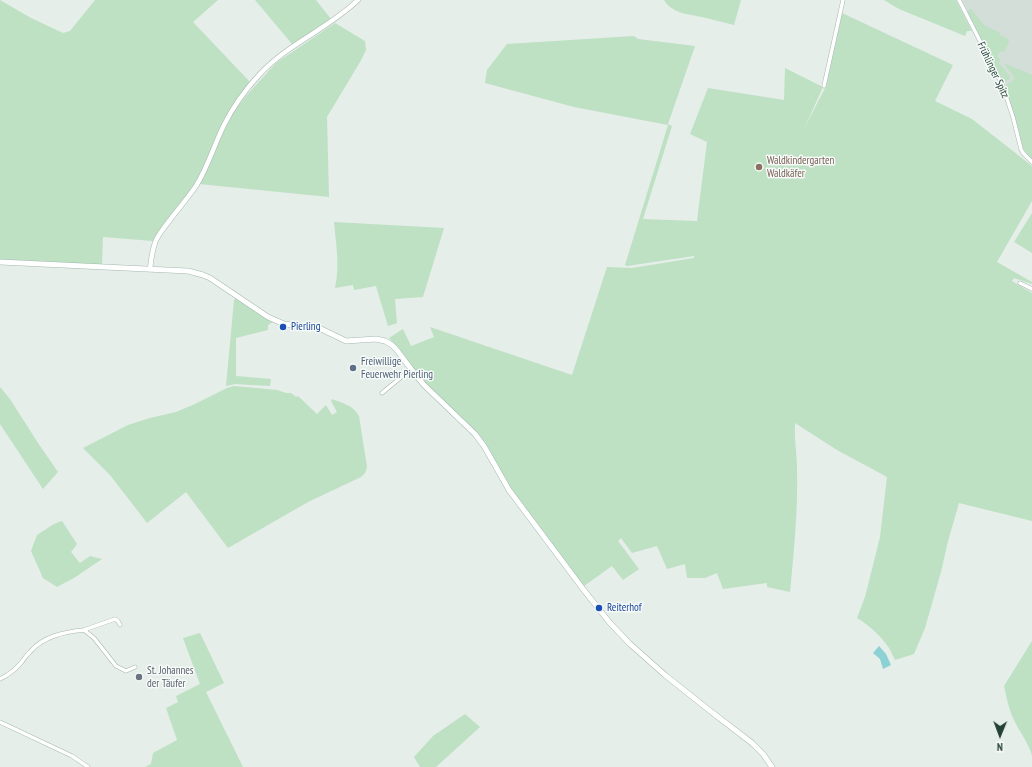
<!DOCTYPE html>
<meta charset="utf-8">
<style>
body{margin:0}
#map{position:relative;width:1032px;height:767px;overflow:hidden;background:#e5eee9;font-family:"PT Sans Narrow",sans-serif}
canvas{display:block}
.north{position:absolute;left:980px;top:715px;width:40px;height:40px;-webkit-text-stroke:3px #f6faf8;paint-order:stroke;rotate:181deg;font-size:11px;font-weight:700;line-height:16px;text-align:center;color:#234136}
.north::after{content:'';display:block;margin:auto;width:14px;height:18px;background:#234136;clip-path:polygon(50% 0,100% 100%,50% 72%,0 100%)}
</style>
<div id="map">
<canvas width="1032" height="767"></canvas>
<div class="north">N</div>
</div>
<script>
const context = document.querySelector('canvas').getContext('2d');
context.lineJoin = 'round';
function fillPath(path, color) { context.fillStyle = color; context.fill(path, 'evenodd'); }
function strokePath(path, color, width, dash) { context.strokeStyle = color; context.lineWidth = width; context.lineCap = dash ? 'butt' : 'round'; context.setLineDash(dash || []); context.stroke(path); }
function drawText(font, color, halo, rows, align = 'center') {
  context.font = font + ' "PT Sans Narrow",sans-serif'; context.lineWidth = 3; context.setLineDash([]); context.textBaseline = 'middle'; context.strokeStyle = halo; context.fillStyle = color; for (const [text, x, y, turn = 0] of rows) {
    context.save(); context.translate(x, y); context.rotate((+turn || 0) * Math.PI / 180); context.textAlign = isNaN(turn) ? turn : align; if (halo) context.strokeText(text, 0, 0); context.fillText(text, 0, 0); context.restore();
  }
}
fillPath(new Path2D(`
 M962,0H1032V159L1023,148L1006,88L1005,83L1001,79Z`), '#d3ded8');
fillPath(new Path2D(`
 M0,0L31,18L63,33L70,31L95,0H218L193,22L250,82L233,106L199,176L189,194L159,231L153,241L103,237L102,265L0,260Z
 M255,0H316L331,19L292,44Z
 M664,0H741L734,25C725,23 715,20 706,18C691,14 673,15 664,0Z
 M884,0H956L972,31H967L965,36L899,9Z
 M971,9L985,26L999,32L1000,35L1008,39L1009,42L1004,52L1000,51L997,57L1000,59L999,64L1010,76V79L1004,82L1001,79L967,11Z
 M842,13L953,65L935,101L972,119L1032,166V201L997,262L1032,282V284L1014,278L1012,281L1032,293V521L959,503L948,541L941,572L925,628L914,654L895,660C893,656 891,651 889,648C881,636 869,625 857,618L865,597L880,537L887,477L837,450L795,423C794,438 797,454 797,469C798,510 794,551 790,592L767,587V583L723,589L717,573L705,578H687L685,564L667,569L657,546L632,553L621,538L618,541L639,569L623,580L612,566L584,586L510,488L485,444L425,383L389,338L403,329L411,346L434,337L430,327L572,375L607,267L632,268L694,258V256L627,266L625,265L668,125L574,107L485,83L487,70L507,44L634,36L638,39L695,46L668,124L672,126L643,219L697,221L707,142L690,134L708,88L784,100L785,68L823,87L804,129L825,88Z
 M335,23L365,41L366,50L360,62L327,117L329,197L199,184L231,115L245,97L276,63Z
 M1004,63L1032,75V159L1029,157L1023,148L1006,88V85L1014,80V78C1012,72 1007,69 1004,63Z
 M1032,213V253L1014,242Z
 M334,222L444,228L423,297L395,299L397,323L388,326L376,286L354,290L353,285L335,288C340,266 336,244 334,222Z
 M236,298L273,322L268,325V330L236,338V376L271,379L270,386L235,384L226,386L234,300Z
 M234,386L277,390L286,393H291L296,397L298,396L317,414L326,405L332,415L337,412L331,401L332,399C342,403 353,405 359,416L367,467L365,473L361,477L308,502L228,548L186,492L147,523L110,475L83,448L128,425L150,418L176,412L195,404L227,388Z
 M0,387L10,399L38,443L58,472L43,489L0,424Z
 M62,521L77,544L71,552L80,563L90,556L102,559L74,578L57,587L43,578L31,551L37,535L54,524Z
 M200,633L224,683L206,692L243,767H145L151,764L153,753L177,740L166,708L178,702L176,696L200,684L183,638Z
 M1032,641V756C1029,744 1021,734 1015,722C1009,711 1007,699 1004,686Z
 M465,714L480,727L436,767H420L414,757L433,736Z`), '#bee0c3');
fillPath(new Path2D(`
 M879,646L886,654L891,665L883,669L880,659L873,653Z`), '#8cd1d4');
const minor = new Path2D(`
 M959,0L1002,84L1013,117L1021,149L1023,153L1032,162
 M824,86L843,0
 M1020,283L1032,289
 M382,393L411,369
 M84,630L115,619L118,621L120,625
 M0,679C8,675 14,671 20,664C24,660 26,655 30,652C43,636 65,632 84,630L94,638L116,666L126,671L135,667
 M0,722L72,756L88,767`);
const tertiary = new Path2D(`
 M150,269C151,260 152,251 155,243C156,239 159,235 161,232C172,216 185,202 196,186C208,167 214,145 224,125C233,107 245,90 259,75C287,44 328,29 358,0`);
const secondary = new Path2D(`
 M0,262L188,271L203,275L210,278L268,317L284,324L319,328L346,341L376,339L385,341L392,345L396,349L411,369L424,385L475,434L484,446L509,490L583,589L610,623L630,644L665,675L709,710L752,743L763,754L772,767`);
strokePath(minor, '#a7b7b0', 4.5);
strokePath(tertiary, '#a7b7b0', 5.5);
strokePath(secondary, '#a3bab0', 6);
strokePath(minor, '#fff', 3.5);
strokePath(tertiary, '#fff', 4.5);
strokePath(secondary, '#fff', 5);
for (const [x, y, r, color] of [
 [759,167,4,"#8d6e63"],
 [283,327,4,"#1a4fb4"],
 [353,368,4,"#5c6f8a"],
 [599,608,4,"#1a4fb4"],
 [139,677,4,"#6b7280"]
]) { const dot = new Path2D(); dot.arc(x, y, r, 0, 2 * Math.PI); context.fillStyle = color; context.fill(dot); strokePath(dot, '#f6faf8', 1.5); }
drawText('11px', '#234136', '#f6faf8', [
 ["Frühlinger Spitz",993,70,65]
]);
drawText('11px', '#785e54', '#f6faf8', [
 ["Waldkindergarten",767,161],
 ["Waldkäfer",767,174]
], 'left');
drawText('11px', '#164399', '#f6faf8', [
 ["Pierling",291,327],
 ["Reiterhof",607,608]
], 'left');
drawText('11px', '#4e5e75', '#f6faf8', [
 ["Freiwillige",361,362],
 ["Feuerwehr Pierling",361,375]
], 'left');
drawText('11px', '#5b616d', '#f6faf8', [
 ["St. Johannes",147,671],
 ["der Täufer",147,684]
], 'left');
</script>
